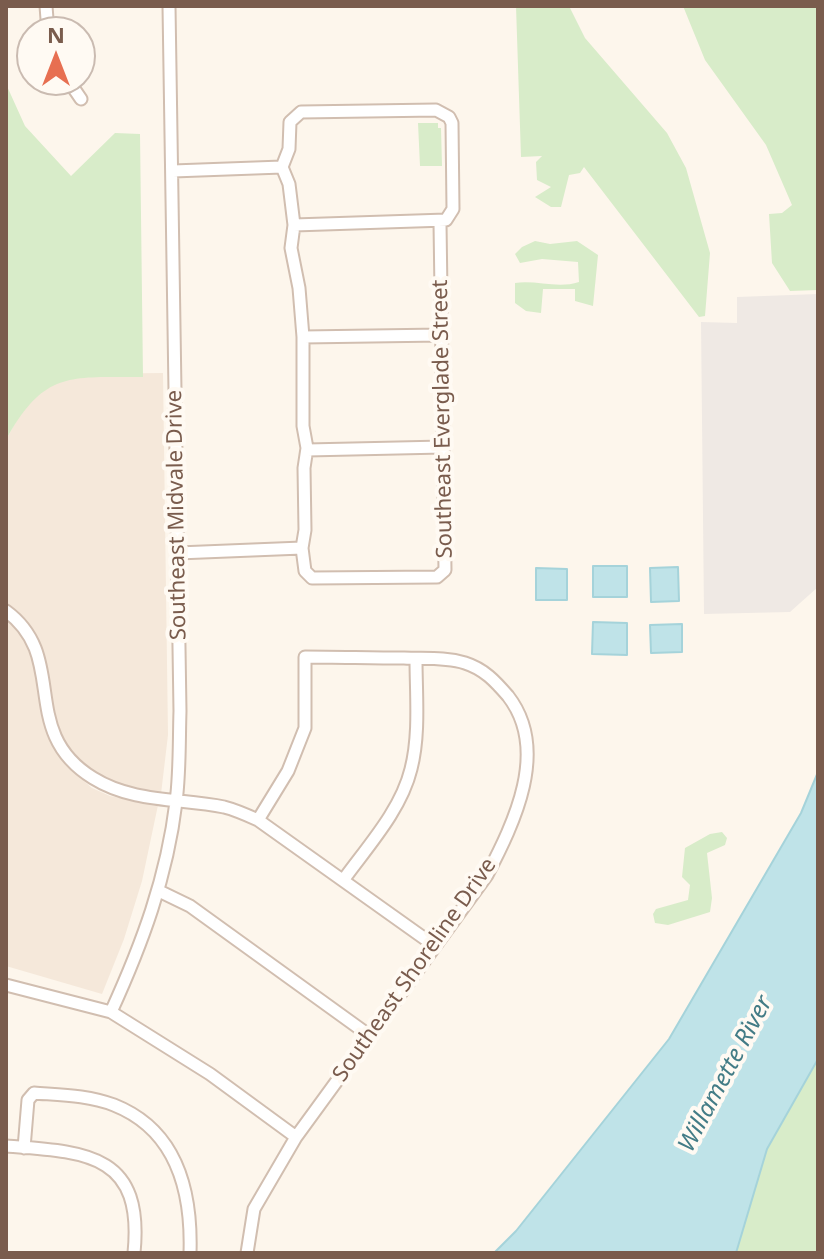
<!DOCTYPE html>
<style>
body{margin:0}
#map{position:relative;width:824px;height:1259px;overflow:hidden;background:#fdf6ec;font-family:"Noto Sans",sans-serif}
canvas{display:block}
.frame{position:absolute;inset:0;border:8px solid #7a5c4d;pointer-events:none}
.north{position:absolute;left:16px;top:16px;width:80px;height:80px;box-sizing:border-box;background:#fffaf3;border:2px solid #cabbb1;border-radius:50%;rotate:0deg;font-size:22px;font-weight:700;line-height:32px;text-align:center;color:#7a5c4d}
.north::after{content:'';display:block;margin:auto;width:28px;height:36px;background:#e76f51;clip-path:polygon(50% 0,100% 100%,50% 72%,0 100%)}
</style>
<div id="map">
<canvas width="824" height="1259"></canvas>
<div class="frame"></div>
<div class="north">N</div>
</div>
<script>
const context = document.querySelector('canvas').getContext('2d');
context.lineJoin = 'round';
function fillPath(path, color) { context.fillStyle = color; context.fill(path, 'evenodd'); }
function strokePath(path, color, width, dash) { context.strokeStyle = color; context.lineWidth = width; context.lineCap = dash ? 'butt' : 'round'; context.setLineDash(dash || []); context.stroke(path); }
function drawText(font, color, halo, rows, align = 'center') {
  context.font = font + ' "Noto Sans",sans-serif'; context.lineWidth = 8; context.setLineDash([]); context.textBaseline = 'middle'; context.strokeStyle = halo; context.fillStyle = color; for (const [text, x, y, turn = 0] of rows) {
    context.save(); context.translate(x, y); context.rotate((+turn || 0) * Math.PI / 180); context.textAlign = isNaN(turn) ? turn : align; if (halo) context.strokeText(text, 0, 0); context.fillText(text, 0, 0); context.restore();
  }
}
fillPath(new Path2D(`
 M163,373L168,735L161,794L131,790L97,777L75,758L67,766L92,788L110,796L158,805L142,881L124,939L102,994L6,966V440L19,416L35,395L64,374Z`), '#f5e8da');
fillPath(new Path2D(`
 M818,294V587L790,612L704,614L701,322L737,323V297Z`), '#efe9e4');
fillPath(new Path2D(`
 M516,6H569L585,38L667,133L686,168L710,253L705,316L699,317L584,167L580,173L569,175L561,207H551L535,197L551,187L537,180L536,162L542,156L521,157Z
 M683,6H818V290L790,291L772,263L769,214L782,213L792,205L766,145L705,60Z
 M6,84L25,126L71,176L115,133L140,134L143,377C71,378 45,369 6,440Z
 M418,123H438V128H441L442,166H420Z
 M535,241L550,244L577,241L598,255L593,306L575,301V289H543L541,313L526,311L515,303V283C537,280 558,289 579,282L578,262L542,259L520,263L515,254L522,247Z
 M722,832L727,838L725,845L707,853L712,898L710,912L668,925L655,923L653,914L656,909L688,900L690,885L682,877L685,848L710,834Z
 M818,1059V1253H736L767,1149Z`), '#d8ecc9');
const water = new Path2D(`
 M593,566H627V597H593Z
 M678,567L679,601L651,602L650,568Z
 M536,568L567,569V600H536Z
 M593,622L627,623V655L592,654Z
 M682,624V652L651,653L650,625Z
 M818,772V1059L767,1149L736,1253H494L516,1231L669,1039L801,813Z`);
fillPath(water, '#bfe3e8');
strokePath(water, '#a5d3da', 2);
const minor = new Path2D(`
 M46,6L48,32
 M68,80L81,99
 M282,167L289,184L294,225L291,248L299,288L303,337V426L307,448L304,468L305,530L302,548L305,571L312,578L437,577L445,570L440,223
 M282,167L289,149L290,122L301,112L436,110L449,117L452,123L453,209L446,220L294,225
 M173,171L282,167
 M303,337L441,335
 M307,450L443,447
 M178,553L302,548
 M6,611C70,658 17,731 93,778C133,803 180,798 224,807C236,810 247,815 258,820L435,946
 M344,879C368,846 401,810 411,769C420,734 416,695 416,659
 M159,891L190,906L370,1036
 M6,985L111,1012L210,1074L296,1137
 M111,1012C142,944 167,877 176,802C180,772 179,741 180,711L169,6
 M6,1146C86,1152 144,1153 134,1253
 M24,1148L28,1100L34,1093C61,1095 88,1095 114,1105C177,1130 192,1191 190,1253
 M247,1253L254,1209L296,1137L487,875C514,823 550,750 508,696C495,681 484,669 465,663C445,657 424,659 404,658C371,658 338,657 305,657V728L288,771L258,820`);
strokePath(minor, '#d1beb0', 15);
strokePath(minor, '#fff', 11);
drawText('22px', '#7a5c4d', '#fffaf3', [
 ["Southeast Everglade Street",443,419,-91],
 ["Southeast Midvale Drive",177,515,-91],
 ["Southeast Shoreline Drive",415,970,-55]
]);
drawText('italic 24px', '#437c86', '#fffaf3', [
 ["Willamette River",726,1074,-62]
]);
</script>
